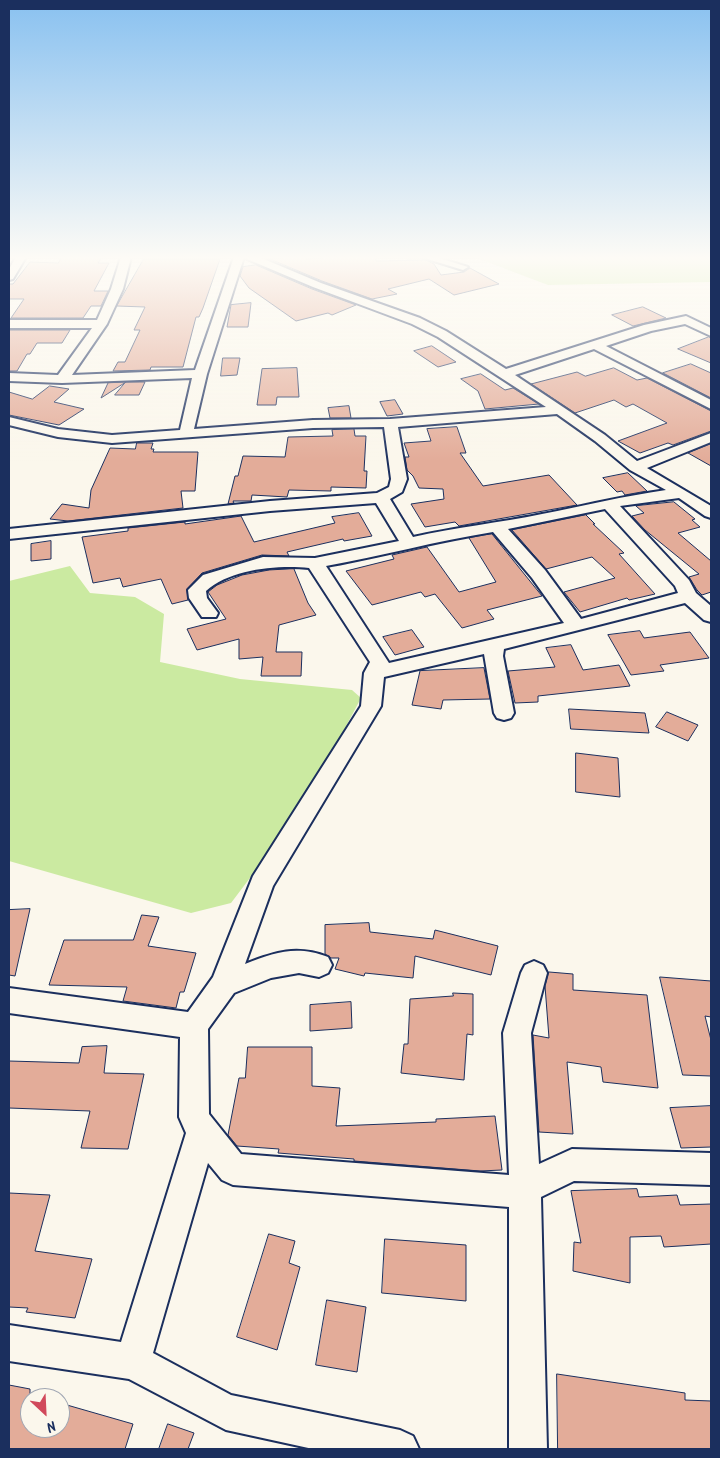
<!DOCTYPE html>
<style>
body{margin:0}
#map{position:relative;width:720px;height:1458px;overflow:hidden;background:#fbf7ec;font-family:Kalam,sans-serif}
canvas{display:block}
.frame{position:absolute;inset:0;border:10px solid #1b2f5e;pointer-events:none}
.north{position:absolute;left:20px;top:1388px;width:50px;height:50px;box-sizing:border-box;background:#fbf7ec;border:1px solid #a1a7b3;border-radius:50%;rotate:155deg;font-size:14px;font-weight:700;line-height:20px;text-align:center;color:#1b2f5e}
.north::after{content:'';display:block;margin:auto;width:18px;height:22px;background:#d1495b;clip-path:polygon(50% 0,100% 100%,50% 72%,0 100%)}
</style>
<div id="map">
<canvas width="720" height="1458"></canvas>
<div class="frame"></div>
<div class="north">N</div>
</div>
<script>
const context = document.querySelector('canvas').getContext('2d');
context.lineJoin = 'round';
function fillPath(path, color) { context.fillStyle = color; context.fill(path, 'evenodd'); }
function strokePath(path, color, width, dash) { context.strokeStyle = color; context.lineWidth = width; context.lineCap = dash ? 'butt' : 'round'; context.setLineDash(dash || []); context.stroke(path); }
fillPath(new Path2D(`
 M474,257H711V282L548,285Z
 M70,566L90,593L135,597L164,614L160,662L240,679L352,690L361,698L302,809L231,903L191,913L9,861V581Z`), '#cbeaa1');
const building = new Path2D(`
 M62,257H102L98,263H109L94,291H108L101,306H91L83,318H11L24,299H9V284H13L30,262L58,263Z
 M289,257H304L306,259L330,257H375L376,261L426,260L434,264L441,275L464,272L470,268L499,284L454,295L429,279L388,289L397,294L372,299L322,281L270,259Z
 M144,259H220L203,308L199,317H196L183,367H151L150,370L113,371L118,362H125L140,330H134L145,307L117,306Z
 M256,265L312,289L356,305L332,315L328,313L296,321L249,288L240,276L243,267Z
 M251,303L248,327H227L231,305Z
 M643,307L666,318L633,326L612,315Z
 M9,330H70L62,343H37L30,354H27L17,371H9Z
 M709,337L711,338V363L678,349Z
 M432,346L456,362L438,367L414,351Z
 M223,358H240L237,375L221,376Z
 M691,364L711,373V398L663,373Z
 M297,368L299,397H277L276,405H257L262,369Z
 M614,368L637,380L647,378L711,411V431L673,445L668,443L640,453L618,441L667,423L633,404L626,407L614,400L575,413L531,384L577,372L585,376Z
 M481,374L505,390L513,388L539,404L485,409L478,391L461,379Z
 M126,382L101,398L108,383Z
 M126,382H145L139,395H115Z
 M50,386L69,389L54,402L84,409L59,425L9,415V392L32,399Z
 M395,400L403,414L387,416L380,402Z
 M349,406L351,418H330L328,408Z
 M457,427L466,453H460L483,486L549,475L577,505L459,526L455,522L425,527L411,504L444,499L443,489L419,488L413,476L407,470L405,457H409L404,443L431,441L427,429Z
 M354,429L355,436H366L364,471H367L366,488L331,487V491L289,490L287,497L252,495L251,501H233L234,503L228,504L235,476H238L243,456L285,457L288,437L333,436L332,430Z
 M137,443H153L151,449H154L153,452H198L195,491H181L183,508L68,521L50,519L62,504L89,508L91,490L110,448L135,449Z
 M711,444V466L688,453Z
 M628,473L647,491L625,495L622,491L617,492L603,478Z
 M674,502L695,519L692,520L700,527L678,533L711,561V592L702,595L697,590L689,577L699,574L645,530L632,516L644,513L636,506Z
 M359,513L372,536L344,541L343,539L287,552L289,556L262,555L202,573L187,589L188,600L172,604L161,579L123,587L120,578L93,583L82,537L128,531V528L185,522V524L241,516L254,542L335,523L332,517Z
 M586,515L595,524H593L624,553L619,554L655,594L629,600L627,598L580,612L564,592L615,578L592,557L546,569L512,530Z
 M492,534L542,596L487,610L494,619L462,628L435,594L425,597L421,592L372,605L346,571L394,559L392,555L427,547L459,592L496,582L469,538Z
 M51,541V559L31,561V544Z
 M294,569L308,603L316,615L279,625L276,652H302L301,676H261L263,657L239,659V639L197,650L187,629L226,619L208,592L217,585L242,575L269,570Z
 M412,630L424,647L395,655L383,637Z
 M640,631L644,638L690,632L709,658L660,665L664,671L631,675L608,635Z
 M571,645L583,670L619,665L630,686L538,696V702L515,703L508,671L555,667L546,648Z
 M484,668L490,699L443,700L441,709L412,705L420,671Z
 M569,709L645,713L649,733L571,729Z
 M667,712L698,725L688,741L656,727Z
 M576,753L618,758L620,797L576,792Z
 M30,909L15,976L9,975V910Z
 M142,915L159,917L148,946L196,953L184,992H180L176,1008L123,1001L127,987L49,985L64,940H133Z
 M369,923L370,932L433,939L435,930L498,946L491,975L415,956L413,978L365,973L364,976L335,969L339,958H331L325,954V925Z
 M549,972L573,974V990L647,995L658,1088L603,1082L601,1067L567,1062L573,1134L539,1132L533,1035L549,1038L545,986Z
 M660,977L711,981V1017L705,1016L711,1040V1076L683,1075Z
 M453,993L473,994V1035L467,1034L464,1080L401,1073L404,1044H408L410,999L453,996Z
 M351,1002L352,1028L310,1031V1005Z
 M107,1046L104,1073L144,1074L128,1149L81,1148L90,1111L9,1108V1061L79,1063L82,1047Z
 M248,1047H312V1086L340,1088L336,1126L436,1122V1119L495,1116L502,1170L480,1171L354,1161V1159L278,1153L279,1149L237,1146L228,1135L239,1078H245Z
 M711,1106V1147L681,1148L670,1108Z
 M637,1189L639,1197L677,1195L680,1205L711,1204V1244L664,1247L661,1236L630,1237V1283L573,1271L574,1242L581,1243L571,1191Z
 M9,1193L50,1195L35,1251L92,1259L75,1318L26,1312L28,1308L9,1307Z
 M269,1234L295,1241L289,1263L300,1267L277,1350L237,1337Z
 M385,1239L466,1245V1301L382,1293Z
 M327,1300L366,1307L357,1372L316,1365Z
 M557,1374L685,1393V1400L711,1401V1449H558Z
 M9,1385L30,1389V1428H60V1403L133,1424L125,1449H9Z
 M168,1424L194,1433L188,1449H159Z`);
fillPath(building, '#e3ac99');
strokePath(building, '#1b2f5e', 1);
const minor = new Path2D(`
 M16,257H26L13,279L9,280V269Z
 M121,257H131L123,289L107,324L72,375L195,370L234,257H244L207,374L194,429L313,420L390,419L546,407L438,337L412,324L313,287L247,259L246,257H259L321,283L420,318L446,331L506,369L644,325L686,316L711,328V336L685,324L651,331L606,346L711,400V409L594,349L515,375L605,435L637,461L711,433V442L647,468L711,506V518L705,516L679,498L620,506L689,580L696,593L711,606V622L704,620L685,603L504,649L503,656L514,713L511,718L504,720L497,718L494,713L484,654L384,677L381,706L273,886L245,964C275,952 297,945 328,957L332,965L328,973L319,977L299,973L271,978L234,993L208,1029L209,1114L241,1154L509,1175L503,1033L521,973L525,965L534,961L543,965L547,973L531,1033L539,1164L572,1149L711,1153V1185L574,1181L541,1197L547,1449H509V1207L233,1185L222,1180L208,1163L153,1353L231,1395L400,1430L413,1436L419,1449H313L226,1430L129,1379L9,1361V1325L121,1342L186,1133L179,1117L180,1037L9,1013V988L188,1012L213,977L253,876L361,706L364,673L370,662L309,568C277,565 231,569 206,591L207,598L218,613L216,617H202L189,598L188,590L203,575L263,557L315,558L399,541L376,503L270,511L9,539V529L270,501L377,493L389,487L391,479L384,427L313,428L112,443L58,437L9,425V417L58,429L112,435L180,430L192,378L62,383L9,381V373L58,375L92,328H9V320H97L111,289ZM557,414L595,441L630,470L666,490C624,496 583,506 542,514C499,523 456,527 413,537L390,499L402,492L407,479L398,427ZM605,509L675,586L678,593L581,619L545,570L508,529ZM493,532L532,578L564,623L389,663L326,566C382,556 436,541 493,532Z
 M421,257H436L468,267L463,270Z`);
strokePath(minor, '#1b2f5e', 4);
fillPath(minor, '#fbf7ec');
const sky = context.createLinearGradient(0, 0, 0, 461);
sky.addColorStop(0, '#89c1f0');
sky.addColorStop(0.56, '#fdfbf6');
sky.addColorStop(1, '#fdfbf600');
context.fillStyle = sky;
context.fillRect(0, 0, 720, 461);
</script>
